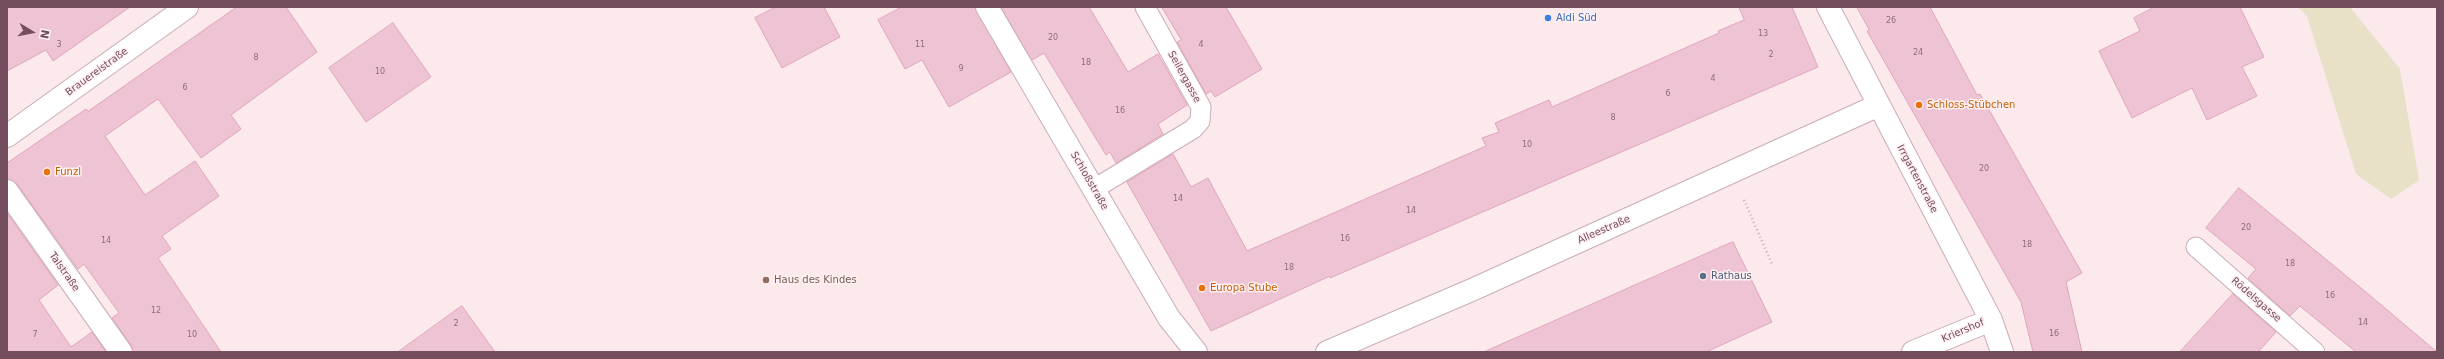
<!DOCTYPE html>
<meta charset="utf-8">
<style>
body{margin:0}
#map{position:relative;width:2444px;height:359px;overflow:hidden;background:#fbe9ec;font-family:"DejaVu Sans",sans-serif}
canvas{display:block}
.frame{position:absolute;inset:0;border:8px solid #744e5f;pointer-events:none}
.north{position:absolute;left:12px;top:12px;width:40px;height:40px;-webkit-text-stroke:3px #feeff2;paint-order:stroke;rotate:100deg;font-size:11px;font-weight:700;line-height:16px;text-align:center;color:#744e5f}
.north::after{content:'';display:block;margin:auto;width:14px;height:18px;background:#744e5f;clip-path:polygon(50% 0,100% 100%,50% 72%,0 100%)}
</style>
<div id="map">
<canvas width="2444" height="359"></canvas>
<div class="frame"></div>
<div class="north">N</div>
</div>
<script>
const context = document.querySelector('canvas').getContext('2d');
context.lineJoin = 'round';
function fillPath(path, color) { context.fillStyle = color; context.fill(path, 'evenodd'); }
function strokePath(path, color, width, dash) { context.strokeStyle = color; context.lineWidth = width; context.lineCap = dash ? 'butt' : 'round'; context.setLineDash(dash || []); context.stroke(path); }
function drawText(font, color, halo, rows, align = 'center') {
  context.font = font + ' "DejaVu Sans",sans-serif'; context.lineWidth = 3; context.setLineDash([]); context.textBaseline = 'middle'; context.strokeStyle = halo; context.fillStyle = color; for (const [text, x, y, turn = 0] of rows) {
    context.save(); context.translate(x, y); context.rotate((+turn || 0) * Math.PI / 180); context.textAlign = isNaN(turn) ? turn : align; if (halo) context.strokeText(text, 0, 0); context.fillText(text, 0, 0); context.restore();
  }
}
fillPath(new Path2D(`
 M2298,7H2350L2400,69L2419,180L2391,199L2356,174L2307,16Z`), '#e8e1c8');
const building = new Path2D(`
 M7,7H130L53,61L46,50L7,71Z
 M237,7H286L317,52L231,115L241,129L201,158L158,99L105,136L145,195L195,161L219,196L162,236L171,249L158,258L221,352H133L131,345L112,318L119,313L84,264L78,269L17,184L7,179V163L86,109L88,111Z
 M776,7H824L840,37L782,68L755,18Z
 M902,7H975L1011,72L949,107L922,60L905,69L878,20Z
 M1001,7H1089L1128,72L1158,54L1187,105L1158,124L1163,134L1116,163L1110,152L1106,155L1044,53L1032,60Z
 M1162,7H1226L1262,69L1215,97L1211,91L1206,94L1177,42L1181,40Z
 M1739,7H1792L1818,67L1330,278V276L1211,331L1127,182L1173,154L1191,187L1208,178L1247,251L1486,146L1482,138L1499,132L1495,123L1549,100L1552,107L1719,33L1718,31L1744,20Z
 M1857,7H1930L1977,95L1980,94L2082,273L2066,282L2082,352H2033L2021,302L1867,31L1869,30Z
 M2155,7H2240L2264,57L2242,67L2257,96L2207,120L2192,88L2132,118L2099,51L2140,31L2134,18Z
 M393,23L431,77L366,122L329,68Z
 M2239,188L2367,293L2437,352H2356L2300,306L2290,316L2248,278L2256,269L2206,228Z
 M7,213L58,285L39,300L71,347L92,332L106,352H7Z
 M1733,242L1772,322L1706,352H1484Z
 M2233,294L2276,332L2258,352H2180Z
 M462,306L495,352H398Z`);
fillPath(building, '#eec3d4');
strokePath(building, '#e0a4bd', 1);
const service = new Path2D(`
 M1094,189L1193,129L1200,121L1201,107L1145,7
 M2196,247L2315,352`);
const minor = new Path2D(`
 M987,7L1169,318L1196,352
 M1828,7L1991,320L2002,352
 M7,136L187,7
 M1327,352L1474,289L1879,105
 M1913,352L1991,320`);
const tertiary = new Path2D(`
 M7,191L121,352`);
strokePath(service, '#caadb8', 21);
strokePath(minor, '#caadb8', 24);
strokePath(tertiary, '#caadb8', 24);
strokePath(new Path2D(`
 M1744,200L1772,264`), '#d3a6b9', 2.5, [1, 3]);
strokePath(service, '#fff', 19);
strokePath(minor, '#fff', 22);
strokePath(tertiary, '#fff', 22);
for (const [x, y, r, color] of [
 [1548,18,4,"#3f7fe0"],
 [1919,105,4,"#e8710a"],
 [47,172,4,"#e8710a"],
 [1703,276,4,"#5c6f8a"],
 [766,280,4,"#8d6e63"],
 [1202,288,4,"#e8710a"]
]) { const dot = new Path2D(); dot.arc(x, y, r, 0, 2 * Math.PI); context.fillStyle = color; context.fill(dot); strokePath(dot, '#feeff2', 1.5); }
drawText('8px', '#926b7c', null, [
 ["26",1891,21],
 ["13",1763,34],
 ["20",1053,38],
 ["3",59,45],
 ["11",920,45],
 ["4",1201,45],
 ["24",1918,53],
 ["2",1771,55],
 ["8",256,58],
 ["18",1086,63],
 ["9",961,69],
 ["10",380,72],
 ["4",1713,79],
 ["6",185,88],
 ["6",1668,94],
 ["16",1120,111],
 ["8",1613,118],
 ["10",1527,145],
 ["20",1984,169],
 ["14",1178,199],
 ["14",1411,211],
 ["20",2246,228],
 ["16",1345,239],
 ["14",106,241],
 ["18",2027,245],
 ["18",2290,264],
 ["18",1289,268],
 ["16",2330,296],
 ["12",156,311],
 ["14",2363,323],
 ["2",456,324],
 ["16",2054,334],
 ["7",35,335],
 ["10",192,335]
]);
drawText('10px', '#366cbe', '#feeff2', [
 ["Aldi Süd",1556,18]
], 'left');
drawText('10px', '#744e5f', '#feeff2', [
 ["Brauereistraße",97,72,-36],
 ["Seilergasse",1184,77,61],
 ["Irrgartenstraße",1917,179,62],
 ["Schloßstraße",1089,181,60],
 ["Alleestraße",1604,230,-24],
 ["Talstraße",64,272,55],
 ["Rödelsgasse",2256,300,41],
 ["Kriershof",1963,331,-23]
]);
drawText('10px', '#c56008', '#feeff2', [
 ["Schloss-Stübchen",1927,105],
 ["Funzl",55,172],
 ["Europa Stube",1210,288]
], 'left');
drawText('10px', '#4e5e75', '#feeff2', [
 ["Rathaus",1711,276]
], 'left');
drawText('10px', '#785e54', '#feeff2', [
 ["Haus des Kindes",774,280]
], 'left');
</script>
